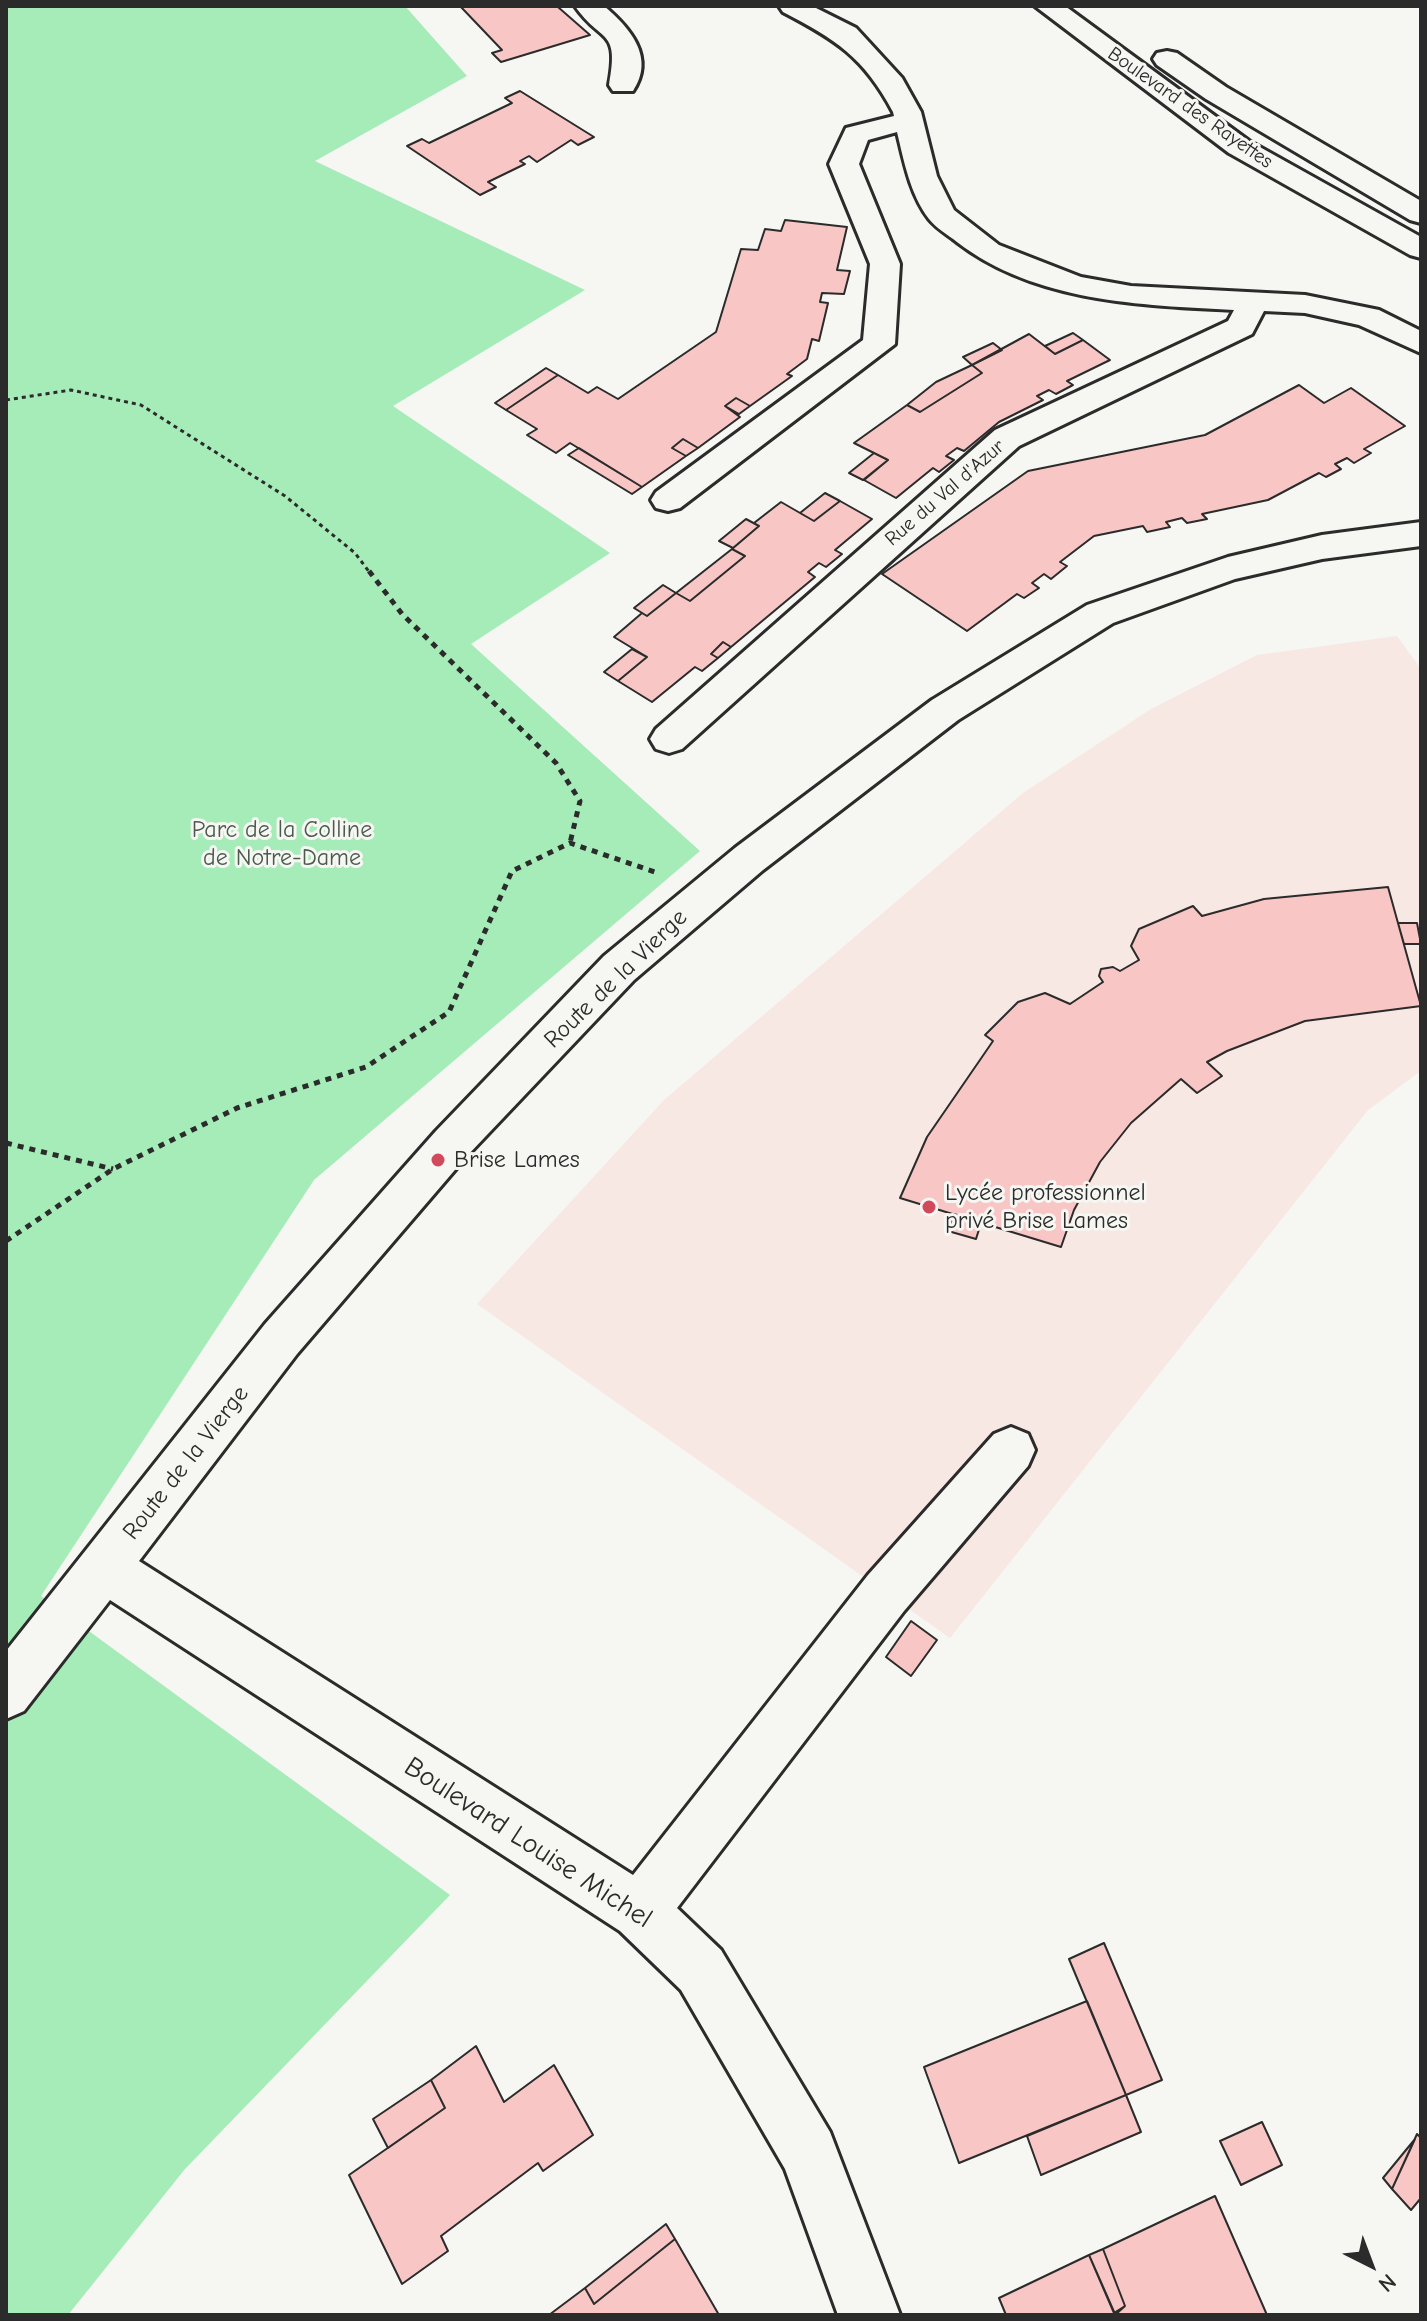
<!DOCTYPE html>
<meta charset="utf-8">
<style>
body{margin:0}
#map{position:relative;width:1427px;height:2321px;overflow:hidden;background:#f6f6f2;font-family:"Comic Neue",sans-serif}
canvas{display:block}
.frame{position:absolute;inset:0;border:8px solid #2b2b2b;pointer-events:none}
.north{position:absolute;left:1331px;top:2225px;width:80px;height:80px;-webkit-text-stroke:6px #f6f6f2;paint-order:stroke;rotate:138deg;font-size:22px;font-weight:700;line-height:32px;text-align:center;color:#2b2b2b}
.north::after{content:'';display:block;margin:auto;width:28px;height:36px;background:#2b2b2b;clip-path:polygon(50% 0,100% 100%,50% 72%,0 100%)}
</style>
<div id="map">
<canvas width="1427" height="2321"></canvas>
<div class="frame"></div>
<div class="north">N</div>
</div>
<script>
const context = document.querySelector('canvas').getContext('2d');
context.lineJoin = 'round';
function fillPath(path, color) { context.fillStyle = color; context.fill(path, 'evenodd'); }
function strokePath(path, color, width, dash) { context.strokeStyle = color; context.lineWidth = width; context.lineCap = dash ? 'butt' : 'round'; context.setLineDash(dash || []); context.stroke(path); }
function drawText(font, color, halo, rows, align = 'center') {
  context.font = font + ' "Comic Neue",sans-serif'; context.lineWidth = 6; context.setLineDash([]); context.textBaseline = 'middle'; context.strokeStyle = halo; context.fillStyle = color; for (const [text, x, y, turn = 0] of rows) {
    context.save(); context.translate(x, y); context.rotate((+turn || 0) * Math.PI / 180); context.textAlign = isNaN(turn) ? turn : align; if (halo) context.strokeText(text, 0, 0); context.fillText(text, 0, 0); context.restore();
  }
}
fillPath(new Path2D(`
 M1397,636L1421,669V1071L1368,1110L950,1638L477,1304L664,1100L1023,793L1151,709L1257,655Z`), '#f7e8e4');
fillPath(new Path2D(`
 M6,6H405L467,76L315,161L585,290L393,406L610,553L471,644L700,851L314,1180L41,1596L450,1895L185,2169L68,2315H6Z`), '#a6ecb8');
const building = new Path2D(`
 M460,6L558,7L590,35L501,62L492,53L502,50Z
 M520,91L594,137L578,145L571,140L537,162L529,156L520,161L525,164L488,182L496,187L480,195L407,146L422,139L429,143L512,103L505,98Z
 M785,220L847,227L837,270L850,271L844,294L822,293L820,302L828,303L819,341L812,339L807,359L787,374L792,376L750,406L736,398L725,406L740,417L698,448L683,439L672,448L686,456L642,487L570,443L556,453L527,435L537,429L506,410L558,375L588,393L597,387L618,399L716,332L741,249L758,250L765,229L781,231Z
 M1073,333L1083,340L1055,354L1045,346Z
 M1029,334L1055,354L1083,340L1110,360L1067,381L1073,385L1056,394L1049,390L1037,396L1043,400L999,422L964,451L957,448L946,456L954,460L939,472L933,468L896,498L864,480L888,460L854,443L907,405L920,412L982,373L972,365Z
 M993,343L1002,350L972,365L963,357Z
 M972,365L982,373L920,412L907,405L936,382Z
 M546,368L558,375L506,410L495,403Z
 M1299,385L1324,403L1351,388L1405,426L1364,449L1371,453L1354,463L1347,458L1335,464L1341,469L1326,477L1319,473L1268,500L1202,514L1207,519L1187,523L1182,518L1166,522L1170,527L1147,532L1143,526L1094,536L1060,562L1067,566L1051,579L1044,574L1032,583L1039,588L1024,598L1017,594L967,631L882,574L1028,471L1205,435Z
 M736,398L750,406L739,414L725,406Z
 M683,439L698,448L686,456L672,448Z
 M579,448L642,487L632,494L568,455Z
 M874,453L888,460L863,480L849,473Z
 M825,493L840,501L814,521L800,513Z
 M840,501L872,519L835,550L842,554L826,567L819,563L808,572L815,577L731,647L723,642L711,654L718,658L702,671L695,667L652,702L618,681L647,657L614,637L642,613L647,616L676,593L690,601L745,556L732,549L759,526L754,523L781,502L814,521Z
 M746,519L759,526L733,548L719,541Z
 M732,549L745,556L690,601L676,593Z
 M663,585L676,593L647,616L634,608Z
 M723,642L731,647L718,658L711,654Z
 M632,649L647,657L618,681L604,672Z
 M1388,887L1421,1006L1305,1021L1227,1051L1207,1062L1222,1076L1197,1093L1181,1079L1131,1123L1100,1162L1074,1210L1061,1247L900,1198L927,1137L993,1041L985,1035L1018,1002L1045,993L1070,1004L1103,982L1099,976L1101,969L1113,967L1120,971L1139,960L1131,946L1139,929L1193,906L1202,916L1264,899Z
 M1398,923H1417L1421,944H1404Z
 M954,1214L981,1223L976,1239L948,1231Z
 M911,1621L937,1640L911,1676L886,1657Z
 M1104,1943L1162,2080L1126,2095L1069,1959Z
 M1087,2001L1126,2095L959,2163L924,2067Z
 M476,2046L504,2102L554,2065L593,2135L543,2171L538,2163L441,2236L448,2251L402,2284L349,2175L445,2108L431,2080Z
 M431,2080L445,2108L388,2148L373,2119Z
 M1126,2095L1141,2132L1041,2175L1027,2136Z
 M1262,2122L1282,2165L1241,2185L1220,2141Z
 M1417,2134L1421,2138V2198L1411,2210L1392,2189Z
 M1415,2139L1392,2189L1383,2178Z
 M1215,2196L1267,2315H1115L1125,2306L1103,2249Z
 M666,2224L675,2239L594,2304L585,2288Z
 M675,2239L719,2315H549L585,2288L594,2304Z
 M1103,2249L1125,2306L1114,2313L1089,2255Z
 M1089,2255L1115,2314L1006,2315L999,2298Z`);
fillPath(building, '#f8c7c5');
strokePath(building, '#2b2b2b', 2);
const minor = new Path2D(`
 M575,6H604C629,27 656,57 633,91H613L609,85C620,27 601,44 575,6Z
 M779,6H812L856,28L902,78L921,112L937,176L954,210L999,245L1081,277L1131,286L1305,295L1379,310L1421,331V353L1359,325L1305,313L1264,311L1252,334L1019,446L682,749L669,753L656,749L650,739L656,729L995,430L1228,321L1234,310C1140,305 1035,302 957,242C948,235 936,228 929,219C910,194 904,161 897,132L868,140L859,164L900,264L895,344L680,508L668,511L656,508L651,500L656,492L863,340L870,264L829,164L846,128L894,116L893,112C864,57 835,39 783,12Z
 M1421,522V546L1322,559L1235,579L1113,623L958,720L763,870L634,980L466,1157L297,1354L139,1561L633,1875L868,1575L994,1434L1011,1427L1028,1434L1035,1450L1028,1466L904,1611L677,1908L721,1950L830,2132L900,2315H838L785,2169L681,1990L620,1931L110,1600L24,1711L6,1719V1651L265,1324L436,1131L604,956L735,848L932,700L1087,605L1228,557L1322,535Z`);
const major = new Path2D(`
 M1035,6H1065L1249,141L1421,237V258L1410,255L1229,153Z
 M1167,51L1177,53L1226,87L1421,201V223L1410,220L1206,99L1157,65L1153,59L1157,53Z`);
strokePath(minor, '#2b2b2b', 6);
strokePath(major, '#2b2b2b', 6);
strokePath(new Path2D(`
 M6,400L71,390L141,405L285,496L355,553L370,573`), '#2b2b2b', 3, [4, 4]);
strokePath(new Path2D(`
 M369,571L402,614L556,763L580,801L570,843
 M6,1143L113,1169
 M6,1241L113,1169L237,1108L366,1067L449,1012L512,871L570,843L655,872`), '#2b2b2b', 5, [6, 6]);
fillPath(minor, '#f6f6f2');
fillPath(major, '#f6f6f2');
for (const [x, y, r, color] of [
 [438,1160,8,"#d1495b"],
 [929,1207,8,"#d1495b"]
]) { const dot = new Path2D(); dot.arc(x, y, r, 0, 2 * Math.PI); context.fillStyle = color; context.fill(dot); strokePath(dot, '#f6f6f2', 3); }
drawText('20px', '#2b2b2b', '#f6f6f2', [
 ["Boulevard des Rayettes",1190,108,35],
 ["Rue du Val d'Azur",945,493,-41]
]);
drawText('24px', '#4a5b4e', '#f6f6f2', [
 ["Parc de la Colline",282,830],
 ["de Notre-Dame",282,858]
]);
drawText('24px', '#2b2b2b', '#f6f6f2', [
 ["Route de la Vierge",616,979,-44],
 ["Route de la Vierge",186,1463,-52]
]);
drawText('24px', '#2b2b2b', '#f6f6f2', [
 ["Brise Lames",454,1160],
 ["Lycée professionnel",945,1193],
 ["privé Brise Lames",945,1221]
], 'left');
drawText('28px', '#2b2b2b', '#f6f6f2', [
 ["Boulevard Louise Michel",528,1843,33]
]);
</script>
